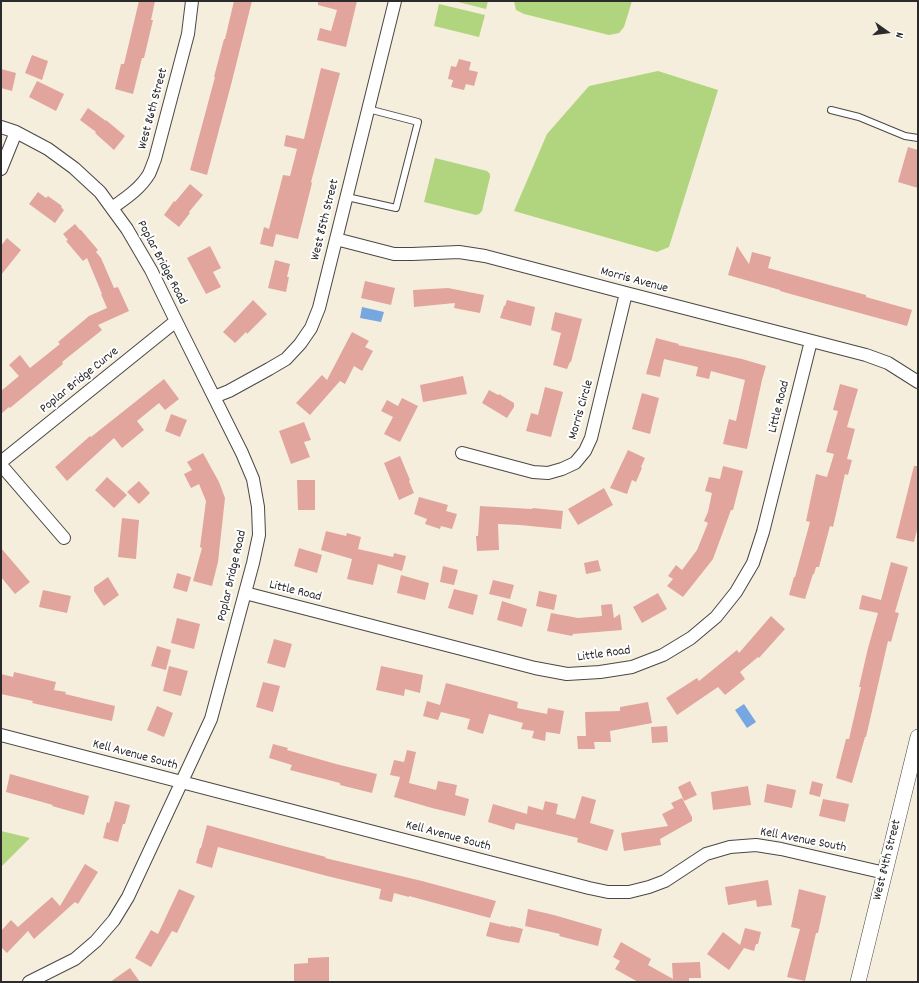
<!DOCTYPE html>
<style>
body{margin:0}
#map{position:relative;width:919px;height:983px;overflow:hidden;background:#f6eedc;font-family:Dekko,sans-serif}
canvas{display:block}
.frame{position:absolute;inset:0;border:2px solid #2b2b2b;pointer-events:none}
.north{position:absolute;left:867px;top:12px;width:40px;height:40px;-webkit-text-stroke:3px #fff;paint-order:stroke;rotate:104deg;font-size:11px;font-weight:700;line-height:16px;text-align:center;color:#2b2b2b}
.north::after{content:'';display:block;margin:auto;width:14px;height:18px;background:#2b2b2b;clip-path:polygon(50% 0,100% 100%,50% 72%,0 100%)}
</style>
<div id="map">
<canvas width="919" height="983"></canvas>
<div class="frame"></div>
<div class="north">N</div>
</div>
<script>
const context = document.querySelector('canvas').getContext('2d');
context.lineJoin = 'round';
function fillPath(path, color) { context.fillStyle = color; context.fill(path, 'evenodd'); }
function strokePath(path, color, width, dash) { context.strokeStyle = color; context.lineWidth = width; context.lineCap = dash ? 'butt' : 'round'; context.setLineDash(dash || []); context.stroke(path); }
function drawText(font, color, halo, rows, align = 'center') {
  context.font = font + ' Dekko,sans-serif'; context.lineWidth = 4; context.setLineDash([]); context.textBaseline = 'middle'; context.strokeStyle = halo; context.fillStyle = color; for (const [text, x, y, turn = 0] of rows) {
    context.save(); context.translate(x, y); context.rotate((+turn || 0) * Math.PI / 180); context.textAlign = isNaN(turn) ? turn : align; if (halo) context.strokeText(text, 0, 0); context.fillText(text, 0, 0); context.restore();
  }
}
fillPath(new Path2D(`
 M454,1H488L486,9Z
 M514,1H632L624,27L619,33L609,35L524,14L516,10Z
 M439,4L485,15L479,37L434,26Z
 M658,71L718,90L669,247L657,252L514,211L547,134L589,86Z
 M435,158L487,171L490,174V177L482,211L479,214L476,215L424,202Z
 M1,831L30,838L1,867Z`), '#b0d57e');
fillPath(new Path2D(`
 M362,307L384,312L381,322L360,318Z
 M744,704L756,722L747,728L735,710Z`), '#76a7e1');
fillPath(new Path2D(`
 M139,1H155L151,20H153L144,58H142L133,94L115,89L121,64H124Z
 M234,1H252L232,81L207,175L190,170L215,77H214L224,39H225Z
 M318,1H357L346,47L317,40L320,28L331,31L337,10L318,5Z
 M32,55L48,61L42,80L25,73Z
 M459,59L471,62L469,70L478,72L474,86L466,84L464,90L451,87L453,80L448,79L451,66L456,67Z
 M321,68L340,73L311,182L312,183L298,239L276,234L273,247L260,244L264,227L269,229L283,175L290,176L297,149L284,146L286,135L304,139Z
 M1,69L16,73L12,91L1,88Z
 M37,81L64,94L56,111L29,97Z
 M88,108L106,121V120L125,136L114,150L95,133L96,132L80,120Z
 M908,147L918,150V188L898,182Z
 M190,184L203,195L189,212L190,213L179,227L164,215L174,201L175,202Z
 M38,192L46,198L48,196L62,206L61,207L64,210L55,223L29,204Z
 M75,224L80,230H81L98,250L96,252L101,258L114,288L118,287L129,311L98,325L102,330L62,362L63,364L10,408L9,407L1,414V391L19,376L9,365L20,355L30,368L60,344L58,342L89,316L107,308L101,294H102L87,258L83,261L66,241L68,240L63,234Z
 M7,238L21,250L1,275V246Z
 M210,246L221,268L213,272L221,287L206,294L187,258Z
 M737,246L749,264L752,252L771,257L768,268L866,295V297L912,310L907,326L823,303L780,291V290L728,275Z
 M275,260L290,264L287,277H289L286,292L268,288Z
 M365,281L395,288L391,305L361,298Z
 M448,288L484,295L480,313L454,308L455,303L414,307L413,290Z
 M253,300L267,314L247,334L246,332L235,343L223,332Z
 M507,300L535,307L531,326L500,318L504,306H505Z
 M555,312L582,319L571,362H570L567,369L553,365L561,333L551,330Z
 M352,332L369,341L365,347L373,351L362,371L354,366L345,384L340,381L310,415L296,403L322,375L327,380Z
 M656,338L679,344L678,345L742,359L766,366L762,380L747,449L723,444L729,419L736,421L745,380L711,371L709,379L696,376L698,367L664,359L660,377L646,374Z
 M463,376L467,394L423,402L420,385Z
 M164,379L179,399L165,410L159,403L137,421L144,430L122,448L114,438L67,481L55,467L90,436L91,437Z
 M840,384L858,389L847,427L855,429L847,459L852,460L848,475L845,474L833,527L830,526L819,567H816L814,574H813L805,599L789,595L794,577H795L810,522L806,521L816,474L827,477L834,454L826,452L838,411L833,410Z
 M545,387L563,392L551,437L526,431L531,413L538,415Z
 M489,390L498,395L499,394L514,403V407L507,418L482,403Z
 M642,393L659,398L650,434L632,429Z
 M402,398L418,406L400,442L384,434L393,417L381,411L387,400L398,406Z
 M171,414L187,420L180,437L165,431Z
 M304,422L311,440L304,442L310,457L291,464L279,431Z
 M628,450L645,458L641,467L642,468L636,482L632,480L627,494L610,488Z
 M203,453L219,482L225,498L218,562L212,586L193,581L202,548L200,547L206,501L199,484L191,488L184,474L192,470L187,462Z
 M400,456L410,480L409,481L414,493L399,500L384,463Z
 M723,466L743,471L733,510H731L713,559L683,597L667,586L673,579L668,576L676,565L682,570L697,550L708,523L704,521L708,512L712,493L705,491L709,477L720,479Z
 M914,466H918V526L914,542L896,538Z
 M107,477L127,495L114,508L95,490Z
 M297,480H315V510H298Z
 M139,481L150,493L139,504L127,492Z
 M604,488L613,505L578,525L568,509Z
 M419,497L448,505L446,511L457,514L452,529L441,526L440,529L425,524L427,519L414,514Z
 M480,506L532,509L533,508L563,511L561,529L520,525L498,524L499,550L477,551L476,536H478Z
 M122,518L139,520L136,559L118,557Z
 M326,531L346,536L347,533L361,537L358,549L393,557L394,553L406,556L402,571L378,564L373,585L347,579L352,559L321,550Z
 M1,548L30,582L15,594L1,577Z
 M299,548L322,555L317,573L294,566Z
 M598,560L601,571L586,574L584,563Z
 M891,562L908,567L895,612L899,613L891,642L888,641L866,737H865L852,783L836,778L846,739H849L861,687H859L868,648L878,613L859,609L862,595L881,600Z
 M443,566L458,570L454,585L440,582Z
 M177,573L191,577L187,592L173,588Z
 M401,575L429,583L425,600L397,593Z
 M108,577L119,595L104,606L94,591V587Z
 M493,580L514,585L510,599L489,594Z
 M454,589L478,595L473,615L448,608Z
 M43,590L71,596L67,613L39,607Z
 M539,591L557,595L554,610L536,606Z
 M658,593L667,609L642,623L633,607Z
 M502,601L527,609L522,627L497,620Z
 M612,604L614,618L620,614L622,630L573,634L572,636L547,631L551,613L578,618L602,616L601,605Z
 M771,616L785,629L759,658L758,657L740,672L745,679L725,695L718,687L677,715L666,698L697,678L699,681L737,650L739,653Z
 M177,618L200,624L194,649L171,643Z
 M274,639L292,644L285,668L267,663Z
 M157,646L171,650L166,670L151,666Z
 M169,666L188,671L181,696L163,691Z
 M381,666L423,675L420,693L405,689L404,696L376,690Z
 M14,672L56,682L54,690L66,692L65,694L115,706L112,721L32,703L33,701L1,694V674L13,677Z
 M263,682L280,686L273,712L256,707Z
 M446,683L518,702L517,708L547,714L548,708L564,711L560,734L546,732L545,741L532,738L534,731L521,729L523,723L489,714L483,734L467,729L470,719L441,712L438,720L423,716L427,701L440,705Z
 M648,702L652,723L610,731L611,742H594L595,749H578L577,736H586L585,712L620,711V707Z
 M157,706L173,713L164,737L147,730Z
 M667,726L668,742L652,743L651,727Z
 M273,744L288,748L287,750L336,764L377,774L372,793L340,785V783L290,770L292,765L269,758Z
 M407,750L416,752L409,783L436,790L438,781L457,785L455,795L469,799L465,816L432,808L394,797L400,777L390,775L394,760L404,762Z
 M10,774L89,796L84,815L52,806L53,805L6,792Z
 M690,781L697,795L684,801L678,787Z
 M812,781L823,784L820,797L809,794Z
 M767,784L796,790L792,808L764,802Z
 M748,786L751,805L713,810L711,792Z
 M582,796L596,800L590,823L614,830L607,851L577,842L578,838L516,823L514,830L488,822L493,804L527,814L528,806L543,810L545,801L558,804L556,814L575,819Z
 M682,798L692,817V821L660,839L661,845L624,851L621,833L668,826L662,814L674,808L671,803Z
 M823,799L849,804L845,822L819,816Z
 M115,801L130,805L125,824H123L118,842L103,838L107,822L109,823Z
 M207,825L287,847L326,857L325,858L422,881L496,901L490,918L409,896V897L394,893L392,902L379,899L381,889L327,876L218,847L212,868L196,863L200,848H201Z
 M85,864L98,872L78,904L75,902L34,939L28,931L7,953L1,947V931L11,920L18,927L52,897L60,906Z
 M768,880L772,905L757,907L756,900L728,905L725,887Z
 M179,889L195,896L177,933L172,931L151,967L135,958L151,930L158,934Z
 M799,889L826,896L818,933H816L805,981L787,977L800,929L791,927Z
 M528,909L554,915L602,929L598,946L559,936L560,934L525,926Z
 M490,922L511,927V926L523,929L519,943L502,940L486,936Z
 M745,928L761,932L758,944H756L754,951L744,948L729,970L707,954L723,932L740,945Z
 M621,942L651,959L648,965L673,979L672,963L700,962L701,978H689V982H638L615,969L620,961L613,957Z
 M329,957V982H294V964L308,963V958Z
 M130,968L140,982H110Z`), '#e1a59d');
const service = new Path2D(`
 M831,110L859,117L905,136L918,138
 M347,197L396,208L418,122L368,109`);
const minor = new Path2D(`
 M1,127L16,132L48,149L74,168L100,192L127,229L151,270L176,321L242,453L253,479L258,507L259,535L253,563L211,719L128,897L114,920L96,941L75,959L29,982
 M1,169L16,132
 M112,208C126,198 140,189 149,174C151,170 153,164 155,159L188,34L192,1
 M336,239L394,254H412L459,252L485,256L626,293L866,355L888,363L918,382
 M214,397L229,391L269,369L286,359L300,344L311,328L319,308L395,1
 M462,453L533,472L548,473L562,469L575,463L585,451L591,438L626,293
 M1,462L176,321
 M1,465L64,538
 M245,593L535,668L567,674L600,672L632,667L663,655L691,638L716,617L736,592L753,563L763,532L811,341
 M1,735L589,888L608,892H629L649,887L665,881L706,854L730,847L756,845L781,849L885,873`);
const tertiary = new Path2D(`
 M858,982L918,737`);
strokePath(service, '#494846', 8);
strokePath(minor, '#494846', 14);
strokePath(tertiary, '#494846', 16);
strokePath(service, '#fff', 6);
strokePath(minor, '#fff', 12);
strokePath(tertiary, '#fff', 15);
drawText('13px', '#2b2b2b', '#fff', [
 ["West 86th Street",154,109,-75],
 ["West 85th Street",326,220,-76],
 ["Poplar Bridge Road",161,263,62],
 ["Morris Avenue",634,281,15],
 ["Poplar Bridge Curve",80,381,-39],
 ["Little Road",780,407,-76],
 ["Morris Circle",582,410,-74],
 ["Poplar Bridge Road",233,576,-77],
 ["Little Road",295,592,14],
 ["Little Road",604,655,-8],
 ["Kell Avenue South",135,756,15],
 ["Kell Avenue South",448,837,15],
 ["Kell Avenue South",803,841,11],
 ["West 84th Street",888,860,-76]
]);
</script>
